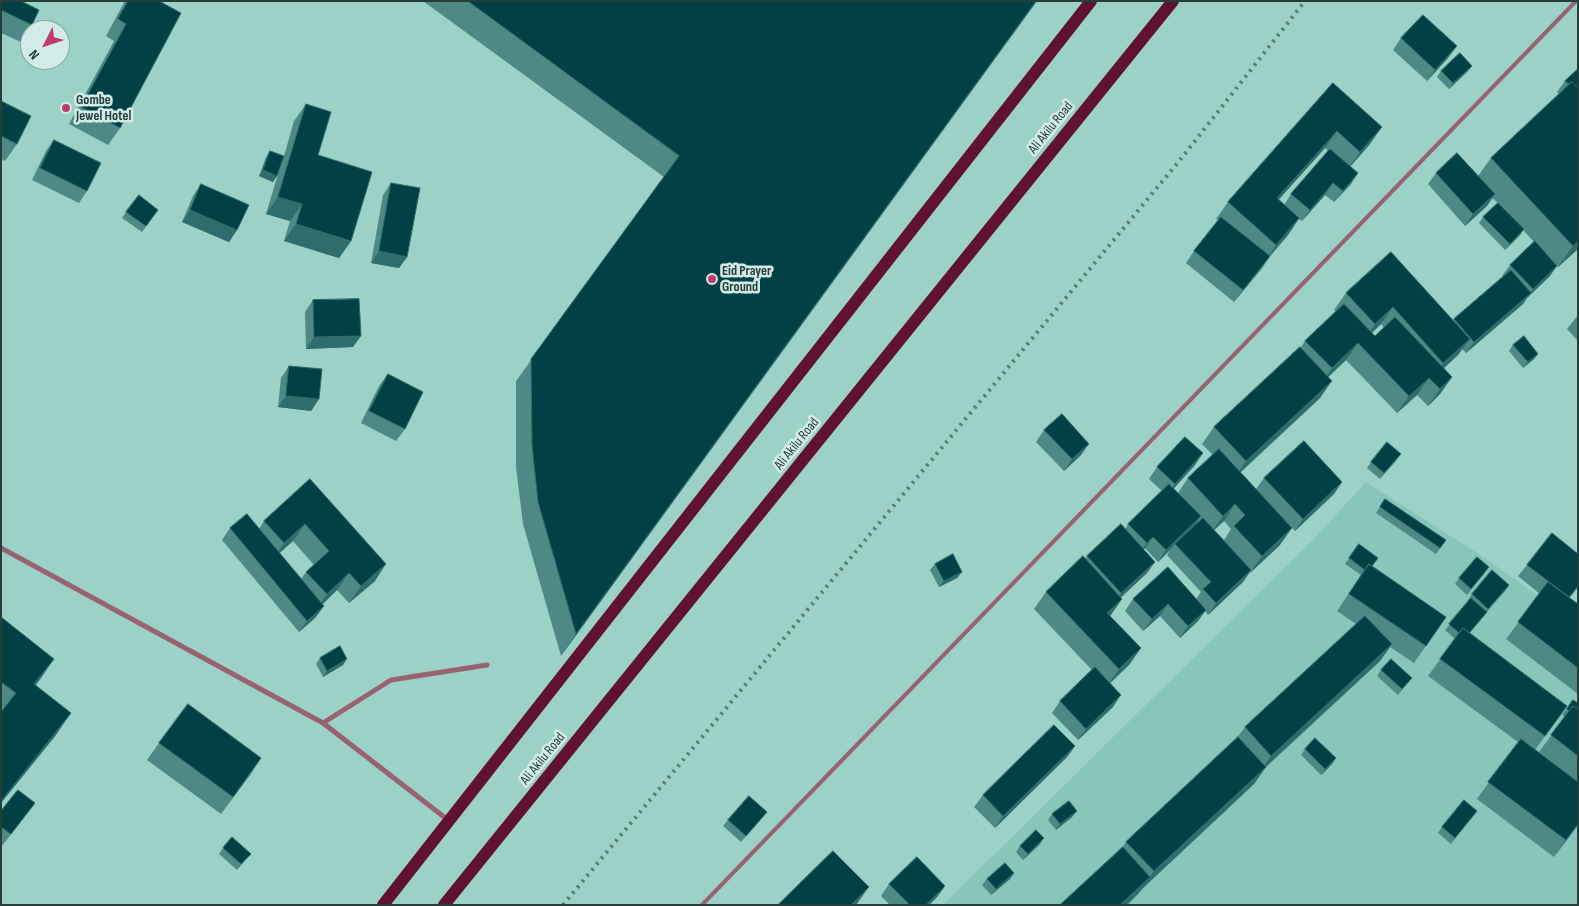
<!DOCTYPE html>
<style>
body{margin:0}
#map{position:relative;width:1579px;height:906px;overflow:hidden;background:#9bd1c7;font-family:"Sofia Sans Condensed",sans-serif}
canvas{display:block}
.frame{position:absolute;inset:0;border:2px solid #273d39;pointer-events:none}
.north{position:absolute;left:20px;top:20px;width:50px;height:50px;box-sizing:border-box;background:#d1ece6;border:1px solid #8da6a1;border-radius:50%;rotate:229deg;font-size:14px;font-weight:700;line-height:20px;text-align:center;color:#273d39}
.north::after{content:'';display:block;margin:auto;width:18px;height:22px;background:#c3386d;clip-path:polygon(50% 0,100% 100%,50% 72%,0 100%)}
</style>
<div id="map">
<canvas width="1579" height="906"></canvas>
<div class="frame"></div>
<div class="north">N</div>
</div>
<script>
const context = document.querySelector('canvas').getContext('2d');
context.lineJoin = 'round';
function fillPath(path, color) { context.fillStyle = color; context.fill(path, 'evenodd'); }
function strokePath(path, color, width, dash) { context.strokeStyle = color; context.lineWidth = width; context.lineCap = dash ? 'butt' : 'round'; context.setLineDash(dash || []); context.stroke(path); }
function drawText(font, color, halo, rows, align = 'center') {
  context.font = font + ' "Sofia Sans Condensed",sans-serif'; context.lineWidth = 5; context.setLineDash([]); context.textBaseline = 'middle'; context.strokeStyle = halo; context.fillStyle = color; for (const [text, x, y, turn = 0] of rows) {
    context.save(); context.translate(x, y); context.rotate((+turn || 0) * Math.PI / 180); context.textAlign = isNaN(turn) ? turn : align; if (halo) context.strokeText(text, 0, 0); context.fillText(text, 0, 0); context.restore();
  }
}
fillPath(new Path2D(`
 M1366,482L1485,558L1578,625V905H943L1312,541Z`), '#88c6bb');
strokePath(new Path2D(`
 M702,905L1576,1`), '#996271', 4);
strokePath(new Path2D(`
 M1,548L323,723L448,820
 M323,723L391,680L487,665`), '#996271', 5);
strokePath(new Path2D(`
 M383,905L1091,1
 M444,905L1173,1`), '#5f1331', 12);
strokePath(new Path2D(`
 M563,905L1180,160L1305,1`), '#597d77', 4, [2.5, 5]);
fillPath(new Path2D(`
 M1,1L32,25L21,42L1,33Z
 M125,1H159L120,128L108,145L69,124L114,41L106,36Z
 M423,1H1037L561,656L523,524L516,467V381L664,177Z
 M1401,38L1448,58L1427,81L1393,50Z
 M1578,69V249L1558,267L1557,266L1549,277L1527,298L1523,304L1466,353L1462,349L1458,355L1444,368L1452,377L1440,394L1428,406L1417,395L1397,413L1346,360L1328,377L1320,398L1240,473L1256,489L1264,478L1342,482L1334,494L1295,531L1273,508L1280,545L1250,573V572L1243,582L1208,615L1205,611L1198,621L1180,638L1160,616L1143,631L1125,611L1133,599H1196L1201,592L1167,555L1171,549L1158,562L1145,548L1144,549L1147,573L1121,597L1110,616L1141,648L1129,665L1110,683L1113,707L1078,740L1052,713L1060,701L1092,670L1034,609L1046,592L1085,559L1087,556L1125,529L1128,524L1162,491L1149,479L1157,467L1195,465L1174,488L1178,493L1188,478L1213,455L1202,444L1214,427L1301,347L1305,341L1336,311L1334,310L1346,293L1453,320L1503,277L1502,276L1510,265L1534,242L1523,230L1520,235L1505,250L1479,223L1483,217L1498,203L1492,198L1487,206L1465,226L1428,184L1436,173L1478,176L1491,158L1559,94L1557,92L1565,81ZM1381,324L1384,328L1375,336L1372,333ZM1224,521L1231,529L1224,540L1214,530Z
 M1441,71H1468L1449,89L1437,77Z
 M1333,83L1370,144L1350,167L1358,173L1350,185L1334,202L1325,195L1302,221L1299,219L1288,235L1270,256L1262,268L1234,302L1186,263L1194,251L1218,220L1216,219L1228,202ZM1325,148L1328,151L1291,194L1284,205L1278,200Z
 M1,101L17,144L5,161L1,159Z
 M306,104L318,155L351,241L339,258L284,241L290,221L266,214L281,164L273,182L259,176L266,157L270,151L284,156L294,121Z
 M54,140L87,191L79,203L32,180L46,151Z
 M391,183L407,257L399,268L371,263L383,195Z
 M201,184L237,230L229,242L182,222L193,196Z
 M158,210L142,232L122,218L126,212Z
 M313,300L353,347L306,349L305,312Z
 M1578,315V341L1567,329Z
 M1513,345L1534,359L1523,368L1509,351Z
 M289,366L319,399L311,411L278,407L281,378Z
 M388,374L405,429L396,441L361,423L379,386Z
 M1044,430L1081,455L1064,471L1036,442Z
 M1397,460L1380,479L1367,468L1371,462Z
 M310,479L375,581L349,603L337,590L322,605L324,606L315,618L299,632L222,540L230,528L259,529L264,521ZM293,541L314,565L306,572L301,579L279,553Z
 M1385,499L1446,540L1436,554L1376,513Z
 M1359,544L1372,566L1446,617L1414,663L1390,647L1380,661L1266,767L1254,784L1143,888L1138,894L1122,848L1126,842L1236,739L1245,727L1356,624L1337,611L1361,575L1345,564Z
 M1578,554V587L1569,598L1578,604V694L1506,639L1540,594L1518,576L1527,565Z
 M935,564L962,572L957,578L939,587L930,570Z
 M1485,573L1467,595L1455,584L1459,578Z
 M1509,585L1470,633L1567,706L1535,750L1578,825L1554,857L1477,799L1518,742L1428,676L1455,639L1445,630L1469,601L1468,600L1472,594Z
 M1,617L36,685L56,735L1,803Z
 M320,658L343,665L323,677L316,664Z
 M1381,670L1412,678L1398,695L1377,676Z
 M1573,700L1578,703V782L1539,752L1565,717L1562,715Z
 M159,743L261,758L221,814L147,760Z
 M1075,746L1067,757L995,828L974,807L983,795Z
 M1305,749L1336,758L1332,764L1321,775L1301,755Z
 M35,803L26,815L2,846L1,845V811Z
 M1477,811L1451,844L1438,833L1442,827Z
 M767,812L762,818L741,842L723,826L728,820Z
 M1052,814L1072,817L1056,830L1048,820Z
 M1040,844L1023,860L1016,852L1020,846Z
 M223,848L251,854L237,870L219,854Z
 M987,879H1010L991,895L982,885Z
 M889,884L945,886L937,897L929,905H890L881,896Z`), '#4e8986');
fillPath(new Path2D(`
 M1036,1H1037L561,656L576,634Z
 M1457,46L1448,58L1427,81L1435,70Z
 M1472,66L1468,71L1449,89L1453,83Z
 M1382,127L1370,144L1348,169L1360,152Z
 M1337,131L1325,148L1265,215L1277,198Z
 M263,170L277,176L273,182L259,176Z
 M1358,173L1350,185L1334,202L1343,191Z
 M1333,183L1325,195L1302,221L1310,210Z
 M1495,194L1487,206L1465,226L1473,214Z
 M278,197L302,204L290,221L266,214Z
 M190,210L237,230L229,242L182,222Z
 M1299,218L1288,235L1265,262L1276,245Z
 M296,224L351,241L339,258L284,241Z
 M1524,229L1520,235L1505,250L1510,244Z
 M1578,241V249L1558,267L1573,246Z
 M379,251L407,257L399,268L371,263Z
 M1270,256L1262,268L1234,302L1243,290Z
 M1557,266L1549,277L1527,298L1523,304L1466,353L1474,342L1528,295L1533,289Z
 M1393,307L1381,324L1363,341L1375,324Z
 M361,336L353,347L306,349L314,337Z
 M1470,339L1458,355L1431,380L1443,363Z
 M1358,343L1346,360L1320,385L1332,368Z
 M1538,354L1534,359L1523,368L1528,362Z
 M1452,377L1440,394L1428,406L1440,389Z
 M1429,378L1417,395L1397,413L1409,396Z
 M1332,381L1320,398L1234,478L1246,461Z
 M286,396L319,399L311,411L278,407Z
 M1089,444L1081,455L1064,471L1072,459Z
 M1203,453L1195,465L1167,496L1175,484Z
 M1342,482L1334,494L1295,531L1303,519Z
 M1235,504L1224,521L1211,533L1223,516Z
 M1201,516L1193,528L1175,544L1171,549L1158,562L1166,550Z
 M305,524L293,541L272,560L284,543Z
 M1292,528L1280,545L1250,573L1262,556Z
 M1153,537L1145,548L1138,554L1147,543Z
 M1155,562L1147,573L1113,605L1121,593Z
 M386,564L375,581L349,603L361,586Z
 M1251,570L1243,582L1208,615L1216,603Z
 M962,572L957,578L939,587L944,581Z
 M349,573L337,590L315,611L327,594Z
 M1509,585L1505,591L1484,614L1488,609Z
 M1578,586V587L1560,610L1568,598Z
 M1122,599L1111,615L1095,630L1107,613Z
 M1168,604L1160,616L1143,631L1152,619Z
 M324,606L315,618L299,632L307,621Z
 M1206,610L1198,621L1180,638L1188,626Z
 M1392,644L1380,661L1259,773L1271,756Z
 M1141,648L1129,665L1107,686L1119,669Z
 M54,659L39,681L19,706L34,684Z
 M347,659L343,665L323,677L327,671Z
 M1121,695L1113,707L1078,740L1086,729Z
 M71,713L56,735L1,803V801Z
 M1075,746L1067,757L995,828L1003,816Z
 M261,758L250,775L221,814L233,797Z
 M1336,758L1332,764L1321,775L1325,769Z
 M1266,767L1254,784L1143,888L1138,894L1127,905H1120L1150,877L1154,871Z
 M1077,811L1072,817L1056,830L1060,824Z
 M1578,824V825L1554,857L1566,840Z
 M1044,838L1040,844L1023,860L1028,854Z
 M1014,873L1010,879L991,895L996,889Z
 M945,886L937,897L929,905H926Z
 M869,887L856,905H851Z`), '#2f6c6c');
const building = new Path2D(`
 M1,1H21L39,10L32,25L1,10Z
 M128,1H159L181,13L120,128L81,107L126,24L118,19Z
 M468,1H1036L576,634L538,502L532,445L531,359L679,156Z
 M1423,15L1457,46L1435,70L1401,38Z
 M1460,53L1472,66L1453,83L1441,71Z
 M1578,69V88L1572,82L1569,84L1565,81Z
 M1572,82L1578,88V241L1573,246L1491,158Z
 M1333,83L1382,127L1360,152L1337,131L1277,198L1299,218L1276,245L1228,202Z
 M1,101L31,116L17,144L1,136Z
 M306,104L331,112L318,155L372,172L351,241L296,224L302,204L278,197Z
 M54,140L101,163L87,191L40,168Z
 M1330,149L1358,173L1343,191L1333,183L1310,210L1291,194Z
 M270,151L284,156L277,176L263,170Z
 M1457,153L1495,194L1473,214L1436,173Z
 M391,183L420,188L407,257L379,251Z
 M201,184L249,205L237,230L190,210Z
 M139,195L158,210L146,226L126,212Z
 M1498,203L1524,229L1510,244L1483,217Z
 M1221,217L1270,256L1243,290L1194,251Z
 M1535,241L1557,266L1533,289L1510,265Z
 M1391,252L1470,339L1443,363L1393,307L1375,324L1346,293Z
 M1511,270L1531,293L1474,342L1454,319Z
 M359,299L361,336L314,337L313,300Z
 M1344,304L1375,336L1395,317L1452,377L1440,389L1429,378L1409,396L1358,343L1332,368L1305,341Z
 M1524,336L1538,354L1528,362L1513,345Z
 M1300,347L1332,381L1246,461L1214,427Z
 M289,366L322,369L319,399L286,396Z
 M388,374L423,392L405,429L369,411Z
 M1062,414L1089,444L1072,459L1044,430Z
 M1185,437L1203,453L1175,484L1157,467Z
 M1304,441L1342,482L1303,519L1264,478Z
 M1387,442L1401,454L1384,473L1371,462Z
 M1219,449L1292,528L1262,556L1234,526L1245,515L1235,504L1223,516L1188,478Z
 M310,479L386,564L361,586L349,573L327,594L306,572L329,551L305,524L284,543L264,521Z
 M1169,484L1201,516L1166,550L1153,537L1147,543L1128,524Z
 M1385,499L1446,540L1440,548L1380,507Z
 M247,514L324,606L307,621L230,528Z
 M1203,518L1251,570L1216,603L1203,589L1211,582L1175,544Z
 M1121,524L1155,562L1121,593L1087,556Z
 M1552,533L1578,554V586L1569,597L1527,565Z
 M1359,544L1378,558L1372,566L1369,564L1365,570L1349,558Z
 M953,554L962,572L944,581L935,564Z
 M1083,556L1122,599L1107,613L1141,648L1119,669L1046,592Z
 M1477,557L1489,567L1471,589L1459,578Z
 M1369,564L1446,617L1426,646L1349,594Z
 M1168,567L1206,610L1188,626L1168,604L1152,619L1133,599Z
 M1492,570L1509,585L1488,609L1472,594Z
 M1548,582L1578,604V668L1518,622Z
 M1471,598L1487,612L1469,633L1463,628L1459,633L1449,624Z
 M1365,616L1392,644L1271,756L1245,727Z
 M1,617L54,659L34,684L71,713L1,801V712L16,693L1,682Z
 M1463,628L1567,706L1545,736L1440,659Z
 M340,646L347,659L327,671L320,658Z
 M1391,659L1412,678L1402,689L1381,670Z
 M1095,667L1121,695L1086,729L1060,701Z
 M1573,700L1578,703V709L1573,706L1569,711L1567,709Z
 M188,704L261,758L233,797L159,743Z
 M1573,706L1578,709V756L1551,735Z
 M1054,725L1075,746L1003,816L983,795Z
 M1238,737L1266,767L1154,871L1126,842Z
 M1315,738L1336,758L1325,769L1305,749Z
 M1521,739L1578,782V824L1566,840L1488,782Z
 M18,790L35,803L11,834L1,827V811Z
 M749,796L767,812L746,836L728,820Z
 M1464,800L1477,811L1455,838L1442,827Z
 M1069,801L1077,811L1060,824L1052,814Z
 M1036,830L1044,838L1028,854L1020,846Z
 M232,837L251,854L241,864L223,848Z
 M1123,847L1150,877L1120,905H1060Z
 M833,851L869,887L851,905H778Z
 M917,857L945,886L926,905H910L889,884Z
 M1005,863L1014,873L996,889L987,879Z`);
fillPath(building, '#014145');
strokePath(building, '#2f6c6c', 1);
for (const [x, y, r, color] of [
 [66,108,5,"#c3386d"],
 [712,279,5,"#c3386d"]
]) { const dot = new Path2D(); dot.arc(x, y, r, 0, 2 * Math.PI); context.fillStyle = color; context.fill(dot); strokePath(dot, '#d1ece6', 2); }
drawText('bold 14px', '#273d39', '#d1ece6', [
 ["Gombe",76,100],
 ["Jewel Hotel",76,116],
 ["Eid Prayer",722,271],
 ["Ground",722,287]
], 'left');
drawText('14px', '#273d39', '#d1ece6', [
 ["Ali Akilu Road",1051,128,-51],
 ["Ali Akilu Road",797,444,-51],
 ["Ali Akilu Road",543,759,-51]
]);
</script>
